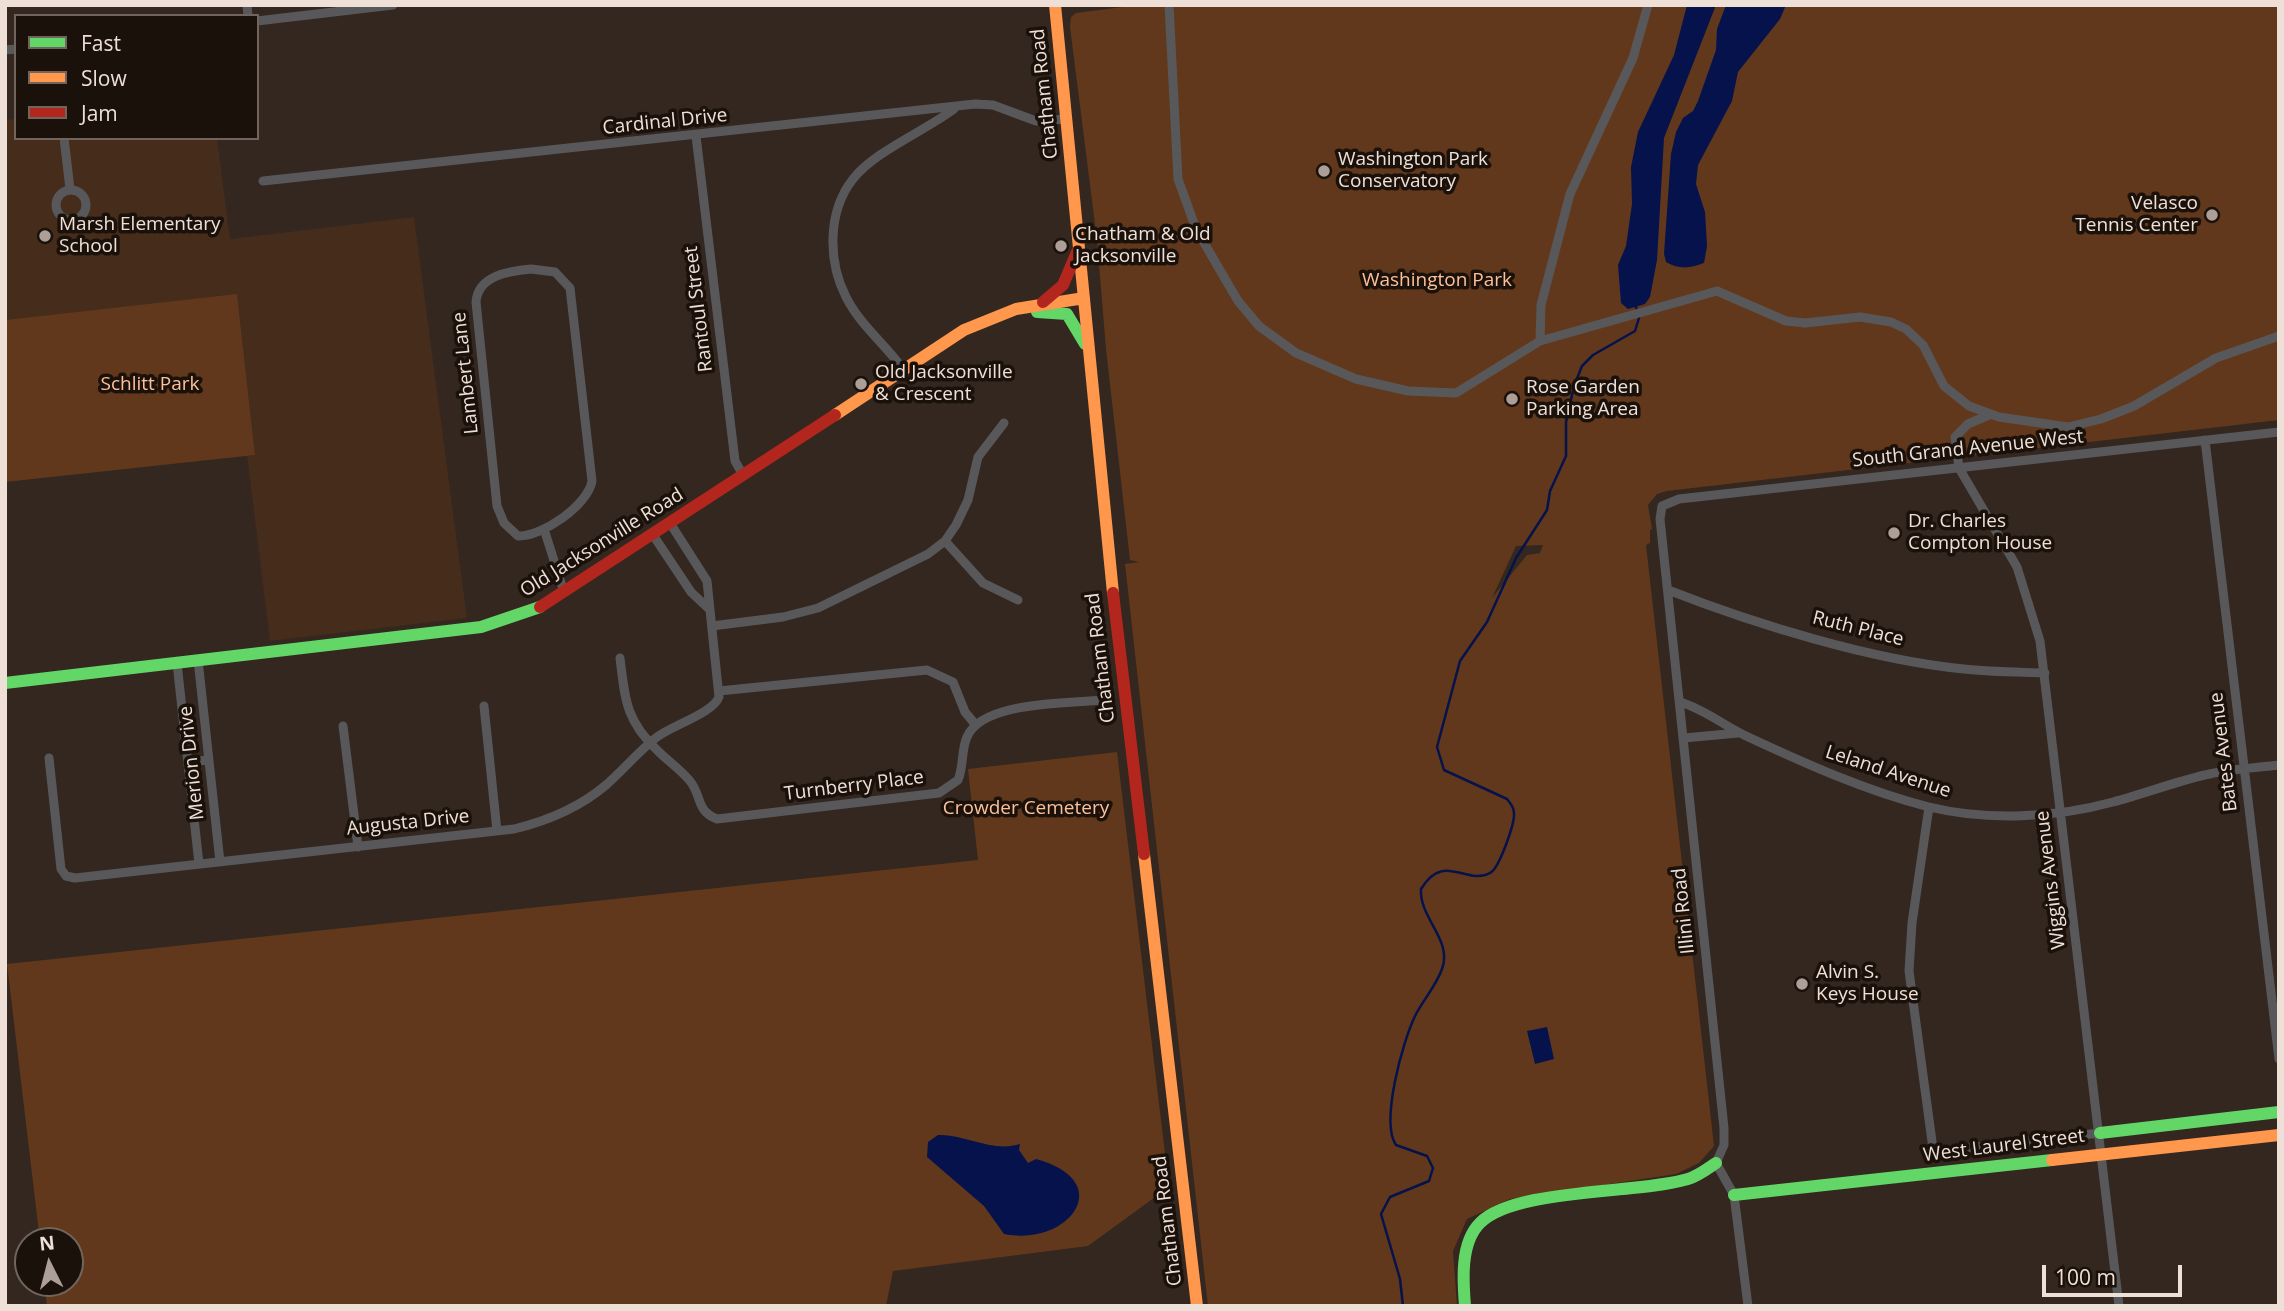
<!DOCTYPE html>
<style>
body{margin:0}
#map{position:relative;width:2284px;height:1311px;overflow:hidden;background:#33271f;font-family:"Open Sans",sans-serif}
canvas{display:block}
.frame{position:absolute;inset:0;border:7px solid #efe0d7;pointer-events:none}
.legend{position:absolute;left:14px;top:14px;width:245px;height:126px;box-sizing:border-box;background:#1b110b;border:2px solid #70645d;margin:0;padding:9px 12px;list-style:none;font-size:21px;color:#efe0d7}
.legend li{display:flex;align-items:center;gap:14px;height:35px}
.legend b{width:35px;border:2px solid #70645d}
.north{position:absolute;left:14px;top:1227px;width:70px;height:70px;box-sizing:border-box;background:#1b110b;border:2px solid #70645d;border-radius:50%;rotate:354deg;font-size:19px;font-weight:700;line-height:28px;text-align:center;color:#efe0d7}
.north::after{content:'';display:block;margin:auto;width:24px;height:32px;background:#ad9f97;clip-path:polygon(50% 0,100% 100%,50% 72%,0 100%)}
.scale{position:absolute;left:2042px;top:1265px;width:140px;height:32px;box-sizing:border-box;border:4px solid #efe0d7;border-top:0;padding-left:9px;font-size:21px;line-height:24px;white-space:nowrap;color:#efe0d7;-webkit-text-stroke:5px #1b110b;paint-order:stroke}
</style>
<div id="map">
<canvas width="2284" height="1311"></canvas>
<div class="frame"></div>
<ul class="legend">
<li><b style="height:9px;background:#63d668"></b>Fast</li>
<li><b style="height:9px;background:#ff974d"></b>Slow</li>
<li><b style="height:9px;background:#b3261e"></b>Jam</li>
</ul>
<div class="north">N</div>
<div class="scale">100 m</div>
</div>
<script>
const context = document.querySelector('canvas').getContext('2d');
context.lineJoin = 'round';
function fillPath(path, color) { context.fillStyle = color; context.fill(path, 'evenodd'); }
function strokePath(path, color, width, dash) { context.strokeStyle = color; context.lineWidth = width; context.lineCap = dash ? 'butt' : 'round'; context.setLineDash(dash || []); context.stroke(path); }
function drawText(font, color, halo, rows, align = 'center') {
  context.font = font + ' "Open Sans",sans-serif'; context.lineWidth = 7; context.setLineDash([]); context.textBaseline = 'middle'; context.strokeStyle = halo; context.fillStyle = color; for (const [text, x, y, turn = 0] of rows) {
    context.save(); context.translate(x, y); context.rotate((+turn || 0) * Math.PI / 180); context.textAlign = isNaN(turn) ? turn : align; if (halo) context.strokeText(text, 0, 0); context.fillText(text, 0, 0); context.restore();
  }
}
fillPath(new Path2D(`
 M16,119V138H217L230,239L414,217L467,618L270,641L247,456L255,455L237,295L5,320V120Z`), '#452c1b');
fillPath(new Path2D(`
 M1138,5H2279V420L1667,491L1657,494L1648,505L1652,529L1650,530V543L1646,545L1714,1146L1699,1163L1676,1174L1510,1199L1467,1219L1453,1251L1457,1306H1208L1125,564L1139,562L1130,560L1106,349L1097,240L1070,27L1071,17L1076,13ZM1543,545L1540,553L1527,555L1492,598L1516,546Z
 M237,294L255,455L5,482V320Z
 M1117,752L1169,1187L1088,1246L893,1271L886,1306H47L44,1283H70V1241H40L7,964L978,860L968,769Z`), '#61381c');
fillPath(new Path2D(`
 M1687,5H1716L1664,138L1657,260L1650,297L1645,304L1628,309L1621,303L1618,265L1626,246L1632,204L1631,167L1638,132L1674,55Z
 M1726,5H1786L1780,19L1738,72L1732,101L1698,165L1696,184L1705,212L1707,246L1704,263C1690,268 1680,270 1666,262L1664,254L1671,154L1676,132L1683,118L1693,111L1698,101L1716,50L1717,29Z
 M1547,1027L1554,1059L1535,1064L1527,1031Z
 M938,1135C965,1134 993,1153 1020,1144L1019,1150L1028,1163L1036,1159C1119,1182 1068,1247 1004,1234L984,1206L927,1157L928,1142Z`), '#06124b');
strokePath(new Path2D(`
 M1403,1306L1400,1279L1381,1214L1390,1197L1429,1181L1433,1168L1427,1156L1396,1145C1380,1122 1403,1041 1415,1016C1423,1000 1436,986 1442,969C1453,940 1419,918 1421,889C1444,851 1466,886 1490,873C1499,869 1515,823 1514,813C1514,807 1510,803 1507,799L1444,770L1437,747L1460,661L1487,622L1516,558L1547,510L1550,491L1566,456V422L1574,386L1582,366L1593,355L1635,331L1639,318L1636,307`), '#06124b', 2.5);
strokePath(new Path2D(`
 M247,5L248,16
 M1169,5L1178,179L1196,229L1238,301L1259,326L1296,353L1356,379L1408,391L1456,393L1540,341L1717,291L1786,321L1805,323L1860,317L1891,322L1906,329L1923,345L1944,386L1969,406L1999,417L2068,427L2101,419L2134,406L2216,358L2279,336
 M257,21L393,5
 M5,50L16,49
 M696,136L735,461L743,475
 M64,138L70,189
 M263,181L975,104L993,105L1036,121L1067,119
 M56 205a15 15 0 1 1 30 0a15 15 0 1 1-30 0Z
 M531,269L555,272L570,288L592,481C588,505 542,537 518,536L504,523L497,506L476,302C478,275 510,271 531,269Z
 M1540,341L1541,305L1570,194L1633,58L1648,5
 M903,369C885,344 860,325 846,297C828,262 827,212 853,179C875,151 925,131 954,109
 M1989,415L1968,424L1955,437L1959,468L2017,567L2040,641L2119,1306
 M2205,440L2279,1059
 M544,529L564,592
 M653,535L691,592L708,608
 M945,541L983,583L1018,600
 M1668,590C1755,624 1871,660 1964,669C1991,672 2018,672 2045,673
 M712,626L783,617L818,608L928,554L945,541L956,525L968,500L978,457L1004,423
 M620,658C625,700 626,721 658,751C668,761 681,770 690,781C702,796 696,811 717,819L939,793L958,780C964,766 961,750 967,737C982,701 1067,704 1102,700
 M198,660L220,862
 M177,663L199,864
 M719,691L927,670L953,682L965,712L975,724
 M1680,702C1704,709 1723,725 1746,736C1804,763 1866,791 1929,807C1987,821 2055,818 2113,802C2144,794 2174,782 2205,775C2229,769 2254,768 2279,765
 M484,706L497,831
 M343,726L358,847
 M1684,738L1738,733
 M49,758L61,869L66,876
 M188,762L209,760
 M1929,807L1912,923L1909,971L1933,1149L1940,1151L2100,1133
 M66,876L75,878L514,829C547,821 579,808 606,785C623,770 639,751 657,737C673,725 713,713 719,697L707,581L670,523
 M1748,1306L1734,1195L1716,1163L1724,1145V1128L1660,519L1662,506L1679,499L2279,432`), '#58585a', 9);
strokePath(new Path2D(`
 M1037,312L1067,314L1085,344
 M5,683L481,627L540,607
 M2100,1133L2279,1112
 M1734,1195L2052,1160
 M1465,1306C1463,1281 1460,1243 1480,1223C1514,1188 1638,1194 1688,1179C1698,1176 1707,1169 1716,1163`), '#63d668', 12);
strokePath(new Path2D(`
 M1055,5L1113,593
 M835,415L964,330L1016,309L1084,298
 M1144,854L1197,1306
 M2052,1160L2279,1135`), '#ff974d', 12);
strokePath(new Path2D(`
 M1043,302L1063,285L1077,252
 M1113,593L1144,854
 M540,607L835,415`), '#b3261e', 12);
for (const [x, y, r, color] of [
 [1324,171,7,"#ad9f97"],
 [2212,215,7,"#ad9f97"],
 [45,236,7,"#ad9f97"],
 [1061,246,7,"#ad9f97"],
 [861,384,7,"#ad9f97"],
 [1512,399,7,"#ad9f97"],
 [1894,533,7,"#ad9f97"],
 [1802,984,7,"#ad9f97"]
]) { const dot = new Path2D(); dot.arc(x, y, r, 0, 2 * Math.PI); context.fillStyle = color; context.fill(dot); strokePath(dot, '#1b110b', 2.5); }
drawText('19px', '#efe0d7', '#1b110b', [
 ["Chatham Road",1045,94,-96],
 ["Cardinal Drive",665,122,-6],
 ["Rantoul Street",699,309,-97],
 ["Lambert Lane",466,373,-96],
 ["South Grand Avenue West",1968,449,-6],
 ["Old Jacksonville Road",602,543,-32],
 ["Ruth Place",1858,629,14],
 ["Chatham Road",1101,658,-97],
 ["Bates Avenue",2224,752,-97],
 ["Merion Drive",192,763,-96],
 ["Leland Avenue",1888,772,18],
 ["Turnberry Place",854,786,-7],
 ["Augusta Drive",408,823,-6],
 ["Wiggins Avenue",2051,880,-97],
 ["Illini Road",1684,911,-96],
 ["West Laurel Street",2004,1146,-7],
 ["Chatham Road",1168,1221,-97]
]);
drawText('19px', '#efe0d7', '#1b110b', [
 ["Washington Park",1338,160],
 ["Conservatory",1338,182],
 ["Velasco",2198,204,"right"],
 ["Tennis Center",2198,226,"right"],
 ["Marsh Elementary",59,225],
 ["School",59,247],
 ["Chatham & Old",1075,235],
 ["Jacksonville",1075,257],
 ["Old Jacksonville",875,373],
 ["& Crescent",875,395],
 ["Rose Garden",1526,388],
 ["Parking Area",1526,410],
 ["Dr. Charles",1908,522],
 ["Compton House",1908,544],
 ["Alvin S.",1816,973],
 ["Keys House",1816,995]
], 'left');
drawText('19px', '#fdc099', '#1b110b', [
 ["Washington Park",1437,281],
 ["Schlitt Park",150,385],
 ["Crowder Cemetery",1026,809]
]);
</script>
